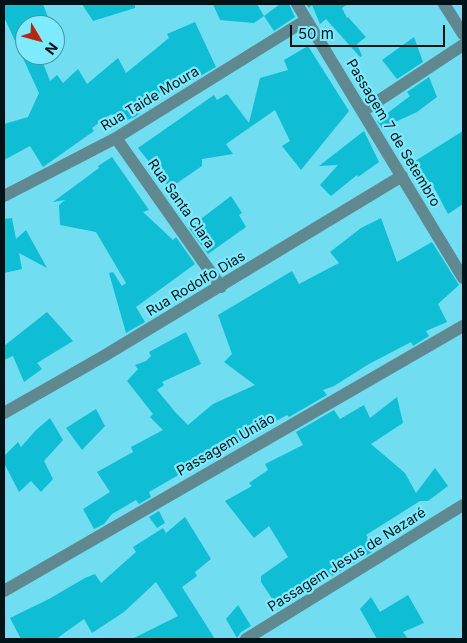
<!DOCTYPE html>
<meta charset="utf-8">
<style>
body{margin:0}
#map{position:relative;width:467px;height:643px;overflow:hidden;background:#70ddf1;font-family:Inter,sans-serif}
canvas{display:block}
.frame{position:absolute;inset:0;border:5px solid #001418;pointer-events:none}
.north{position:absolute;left:15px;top:15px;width:50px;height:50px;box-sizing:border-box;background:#7deafe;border:1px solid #4b94a2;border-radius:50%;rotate:127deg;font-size:14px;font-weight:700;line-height:20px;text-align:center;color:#001418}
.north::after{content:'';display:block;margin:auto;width:18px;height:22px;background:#b52814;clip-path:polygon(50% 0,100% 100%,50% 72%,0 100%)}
.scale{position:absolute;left:290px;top:25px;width:155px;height:22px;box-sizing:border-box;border:2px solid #001418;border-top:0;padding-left:6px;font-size:15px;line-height:18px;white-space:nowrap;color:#001418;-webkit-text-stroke:4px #7deafe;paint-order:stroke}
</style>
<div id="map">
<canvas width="467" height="643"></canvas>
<div class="frame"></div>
<div class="north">N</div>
<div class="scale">50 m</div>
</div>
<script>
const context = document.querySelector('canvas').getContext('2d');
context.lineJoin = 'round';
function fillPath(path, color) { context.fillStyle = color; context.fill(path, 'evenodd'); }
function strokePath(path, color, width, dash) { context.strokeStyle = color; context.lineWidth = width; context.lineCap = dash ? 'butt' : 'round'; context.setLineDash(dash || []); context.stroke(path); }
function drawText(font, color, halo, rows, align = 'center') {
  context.font = font + ' Inter,sans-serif'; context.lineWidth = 4.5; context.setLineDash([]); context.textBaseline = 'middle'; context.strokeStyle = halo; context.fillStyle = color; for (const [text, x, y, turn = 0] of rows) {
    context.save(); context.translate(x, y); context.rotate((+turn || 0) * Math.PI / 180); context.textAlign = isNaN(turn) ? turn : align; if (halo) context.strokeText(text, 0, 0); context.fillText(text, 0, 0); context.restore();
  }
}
fillPath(new Path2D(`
 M4,4H43L51,25H25V55H40L50,81L57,75L63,83L78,69L87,84L118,58L126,73L169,38L167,34L195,22L216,67L195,79L142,100L140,113L135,117L118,123L111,114L92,128L94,131L43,167L30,146L4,160V124L28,117L39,93L4,17Z
 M82,4H135V8L93,21Z
 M213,4H257L264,16L254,23L220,20Z
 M280,4H289L295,17L274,31L264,16Z
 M306,4H348L342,8L347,18L348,17L366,37L357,44L362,56L360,57L326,19L320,24L312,5L309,8Z
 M414,37L423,62L397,79L382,60Z
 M308,46L349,111L301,170L282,146L290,141L275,110L226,144L233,154L202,159V166L170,188L138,148L214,95L217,100L227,94L249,123L260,78L288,70L284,60Z
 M429,77L437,97L417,112L382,128L377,121L410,96L407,92Z
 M364,131L379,162L358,177L357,175L331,196L320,185L338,165L319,166Z
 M463,131V204L448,214L431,182L423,181L415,161Z
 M112,157L149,210L143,212L173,240L176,237L195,264L136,307L145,322L126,333L109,273L113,272L122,286L126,283L96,232L60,225L59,205L65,200L53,202L99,168L98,166Z
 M231,196L242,213L239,215L246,227L208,254L189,228Z
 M12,218L16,239L26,230L47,268L19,253L22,269L4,273V219Z
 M381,218L397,262L432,242L459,285L438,304L447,322L426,331L429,336L413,346L411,342L369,364L334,386L323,390L327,395L289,417L287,415L192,468L191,466L182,473L149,492L151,497L139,504L136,500L112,514L104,524L94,529L83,509L110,492L97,472L133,452L131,447L163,430L150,417L153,414L127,381L138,369L135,365L146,361L151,356L149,352L186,332L201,364L162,382L164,385L157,390L176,413L188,425L213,404L255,385L224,362L232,354L218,315L292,271L299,284L339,263L330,252L361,228Z
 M47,312L73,341L37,363L42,369L24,382L13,356L4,360V346Z
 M397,397L403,423L371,444L405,473L416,493L435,468L448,486L428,501H420L366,535L377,549L332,576L331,574L313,588L279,609L261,582V576L288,557L269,526L254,538L225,501L252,486L249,483L268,470L265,464L303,445L296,432L334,410L340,419L364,405L370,418Z
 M96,409L105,426L82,450L66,428Z
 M50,418L63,440L44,461L53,479L41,492L31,481L19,492L4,463V456L18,442L21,447L36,430Z
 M159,511L165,523L157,528L149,517Z
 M185,517L211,559L195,572L197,576L182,587L215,639H132L178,616L156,582L124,612L92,633L84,619L56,639H21L10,618L49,599L85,578L95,574L101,583L136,552L133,547L163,528L166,533Z
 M408,595L424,623L403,632L408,639H377L360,609L371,597L380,612Z
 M238,605L251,626L241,632L237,638L226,619Z`), '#0fbdd5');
strokePath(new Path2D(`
 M297,4L463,278
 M444,4L463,34
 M363,111L463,45
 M116,138L221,287
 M4,196L116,138L306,20
 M4,413L104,356L402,176
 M4,591L463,326
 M246,639L463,505`), '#5f8890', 12);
drawText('14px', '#001418', '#7deafe', [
 ["Rua Taide Moura",150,99,-31],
 ["Passagem 7 de Setembro",393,133,59],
 ["Rua Santa Clara",181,204,55],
 ["Rua Rodolfo Dias",196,284,-31],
 ["Passagem União",226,445,-30],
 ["Passagem Jesus de Nazaré",347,560,-32]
]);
</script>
